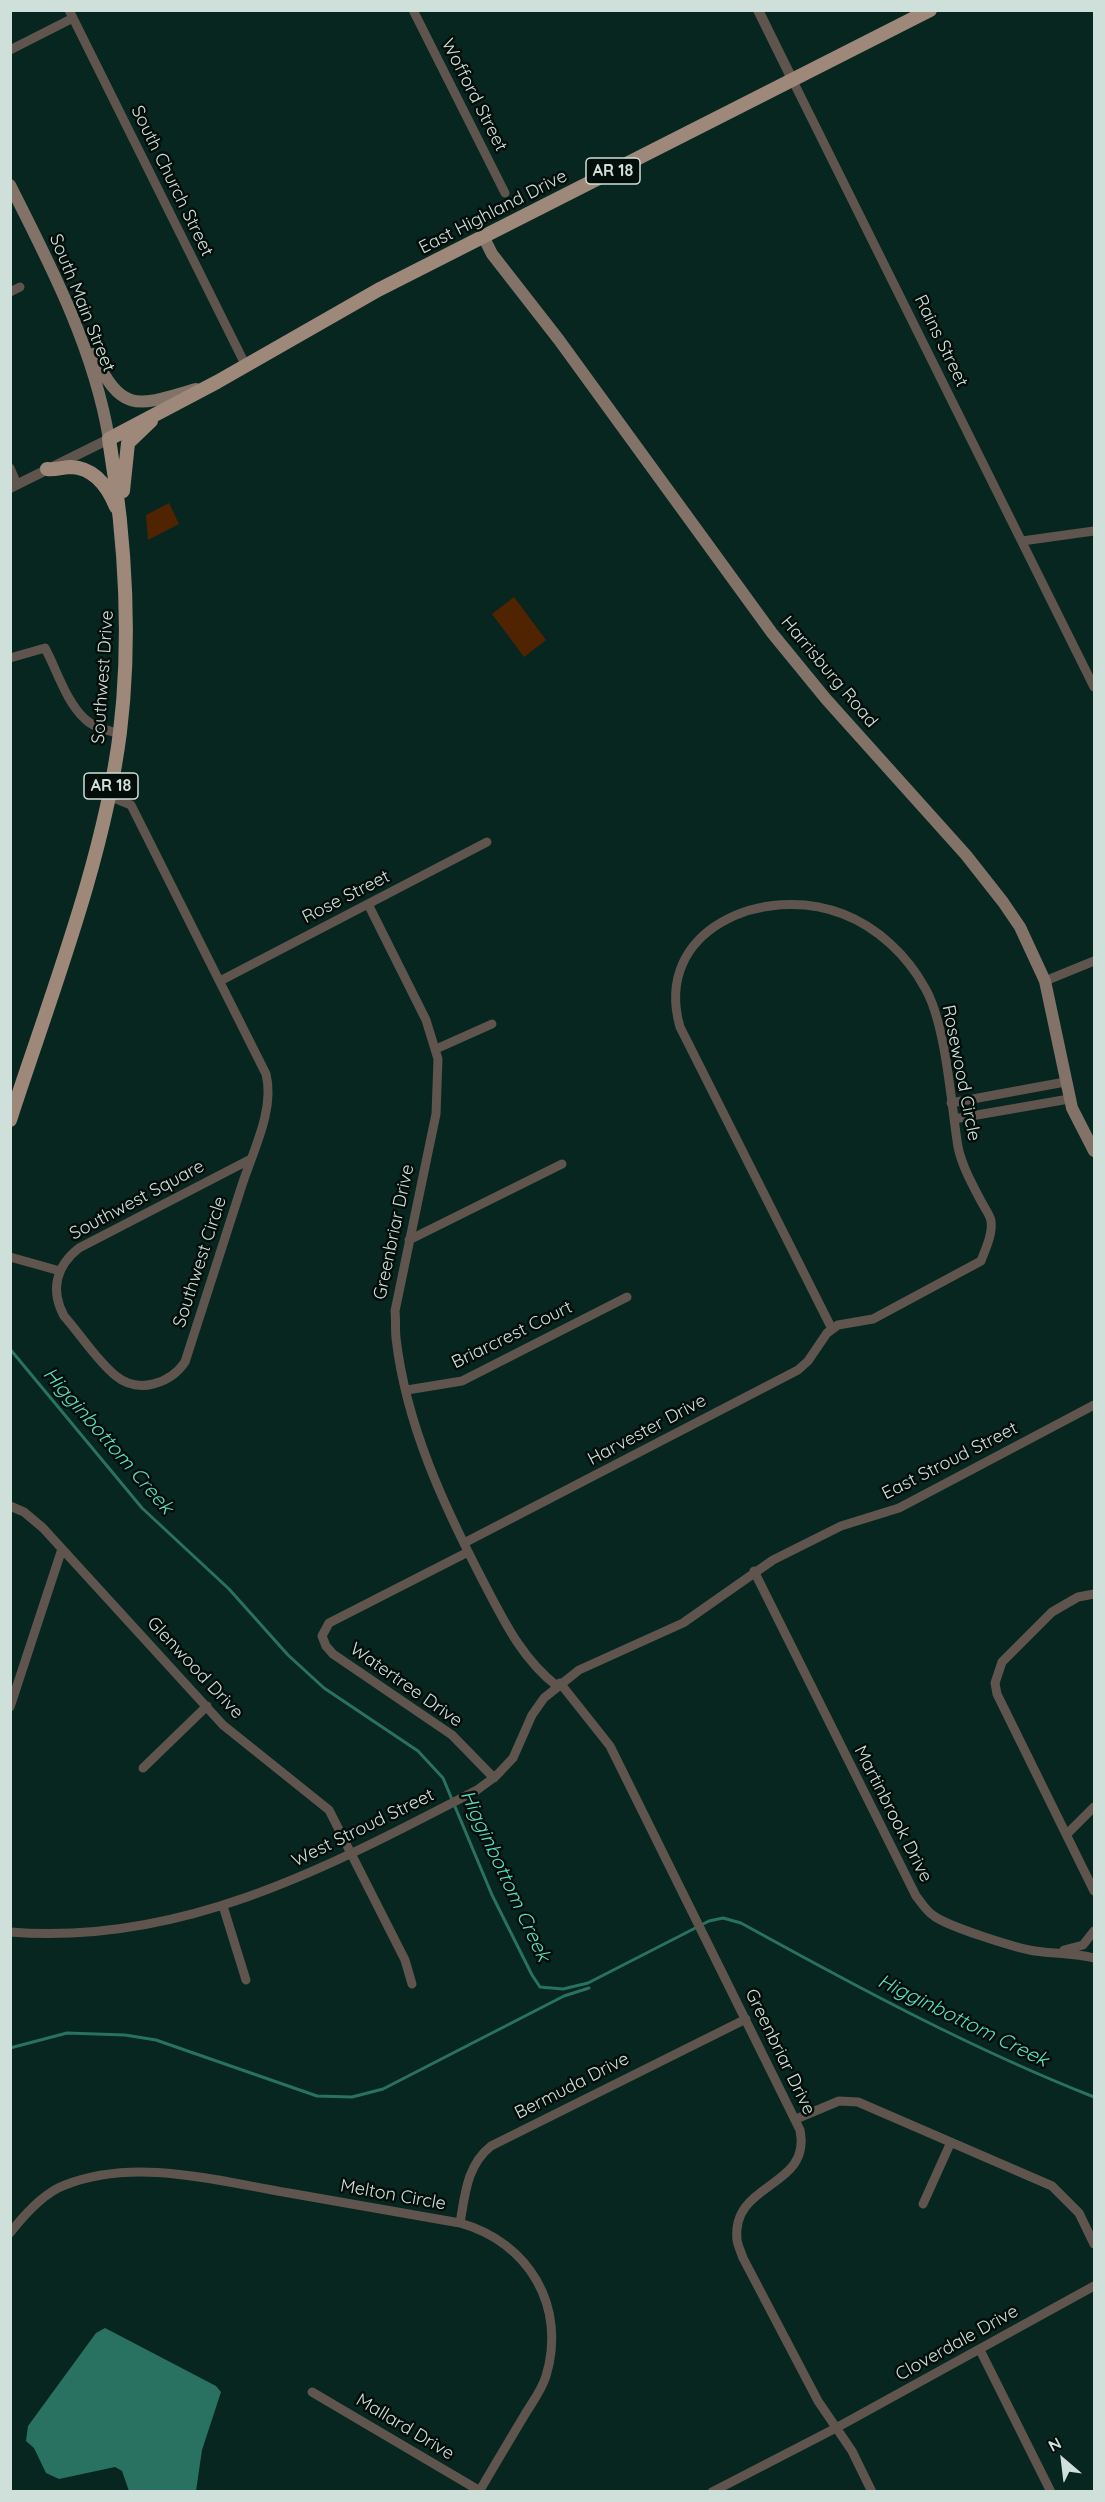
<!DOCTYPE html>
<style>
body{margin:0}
#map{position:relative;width:1105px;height:2502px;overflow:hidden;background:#07261f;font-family:Quicksand,sans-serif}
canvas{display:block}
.frame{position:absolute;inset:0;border:12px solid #cfe0da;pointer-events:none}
.north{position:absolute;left:1033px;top:2430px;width:60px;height:60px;-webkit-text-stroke:4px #030d09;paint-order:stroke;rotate:332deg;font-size:16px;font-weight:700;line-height:24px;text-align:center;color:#cfe0da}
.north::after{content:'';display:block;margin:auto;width:21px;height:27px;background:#cfe0da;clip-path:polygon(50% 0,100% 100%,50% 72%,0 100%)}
</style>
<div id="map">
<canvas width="1105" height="2502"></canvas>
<div class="frame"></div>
<div class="north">N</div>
</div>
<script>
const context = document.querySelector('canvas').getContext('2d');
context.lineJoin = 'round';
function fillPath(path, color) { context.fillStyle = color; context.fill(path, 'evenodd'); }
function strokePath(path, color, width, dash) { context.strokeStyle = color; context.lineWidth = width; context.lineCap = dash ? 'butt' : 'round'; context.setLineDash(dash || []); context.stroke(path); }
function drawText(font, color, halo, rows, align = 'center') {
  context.font = font + ' Quicksand,sans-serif'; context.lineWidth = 5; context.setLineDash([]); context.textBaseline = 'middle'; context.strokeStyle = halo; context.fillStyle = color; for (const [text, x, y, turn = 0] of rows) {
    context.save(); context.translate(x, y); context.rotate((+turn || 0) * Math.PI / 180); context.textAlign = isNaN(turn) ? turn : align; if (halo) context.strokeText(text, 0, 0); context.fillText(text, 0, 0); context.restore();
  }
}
fillPath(new Path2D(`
 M169,503L179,524L148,540L146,515Z
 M514,597L546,640L524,657L492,614Z`), '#502400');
fillPath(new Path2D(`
 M105,2328L216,2386L221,2392L202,2450L196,2491H129L122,2471L115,2467L59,2479L46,2473L34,2448L26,2441L28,2426L96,2333Z`), '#297261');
strokePath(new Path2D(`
 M10,1349L142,1508L229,1589L288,1655L324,1688L418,1751L443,1778L492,1895L532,1975L540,1987L563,1989L588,1983L709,1921L723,1918L741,1923C857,1987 972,2049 1094,2097
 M10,2048L67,2033L125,2035L156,2040L317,2096L352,2097L383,2089L564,1996L589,1988`), '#297261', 3);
strokePath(new Path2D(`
 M69,10L246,366
 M413,10L505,193
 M10,50L73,18
 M793,81L1094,687
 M10,292L20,287
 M10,468L17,484
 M1022,541L1094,531
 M10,658L45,648C57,670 66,702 85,719C94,728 108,730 120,734
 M109,796L131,805L266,1074C275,1109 253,1151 242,1185L185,1362C170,1384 138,1394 116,1376C97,1361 81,1335 64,1316C50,1290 56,1266 79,1248L251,1159
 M368,904L426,1020L438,1059L436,1114L395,1311C396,1320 395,1329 396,1338C406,1425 444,1506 484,1583C504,1621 522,1659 557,1686
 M220,981L487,842
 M1045,981L1094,961
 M436,1049L492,1024
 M951,1103L1065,1082
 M954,1119L1069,1099
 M409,1240L562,1164
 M10,1257L60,1271
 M407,1390L462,1381L627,1297
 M10,1506L24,1512L43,1528L223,1725L329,1810L405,1960L412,1984
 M464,1543L798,1370L808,1361L827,1333L838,1325L873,1319L981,1261C985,1250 993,1234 991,1221C990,1215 984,1207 981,1201C972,1184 962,1166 958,1147C951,1104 946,1024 925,988C907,955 877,927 843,914C765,883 652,929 680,1027L832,1329
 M468,1552L329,1623L322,1636L326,1646L333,1654L452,1735L494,1778
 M754,1571L916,1896C922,1903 926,1911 934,1916C949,1927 1016,1948 1035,1951C1055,1954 1074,1953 1094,1958
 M1094,1594L1078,1597L1052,1612L1002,1662L995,1683L997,1694L1094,1891
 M560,1683L610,1746L800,2130C812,2189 731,2181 737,2240C738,2246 741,2252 743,2258L818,2401L852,2451L872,2492
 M10,1707L62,1549
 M143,1768L207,1706
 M1067,1834L1094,1807
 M223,1906L246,1980
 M10,1932C183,1946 330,1866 477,1790L496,1776L513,1758L532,1715L544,1698L579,1670L683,1623L773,1560L841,1526L899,1508L1094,1405
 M1064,1950L1083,1945L1094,1931
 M796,2119L839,2101L858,2102L1052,2186L1079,2213L1094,2244
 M923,2204L951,2142
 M460,2223C465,2194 467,2165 491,2146L746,2019
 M10,2233C24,2215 43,2193 65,2185C136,2157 217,2181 289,2193C346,2203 403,2213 460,2223C529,2242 567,2307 546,2376C542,2390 531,2404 524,2416C509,2441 494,2466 479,2492
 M980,2350L1051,2492
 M312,2392L480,2491
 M712,2492L836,2428L1094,2286`), '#5f544e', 9);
strokePath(new Path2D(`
 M758,10L793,81
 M10,488L109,439`), '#5f544e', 10);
strokePath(new Path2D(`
 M10,185C51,266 94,349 109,439
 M483,236L492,254L559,340L772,633L826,699L966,855L1003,902L1020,927L1045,981L1072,1108L1094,1151
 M93,354C123,415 137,406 196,389`), '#827267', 12);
strokePath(new Path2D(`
 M47,469C56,470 63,467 71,467C95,468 108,487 116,507
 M123,491L128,443L151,421
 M10,1120C50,997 104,860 120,732C132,634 125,536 109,439L217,382L378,290L930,10`), '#9e887a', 14);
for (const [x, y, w] of [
 [613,171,54],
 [111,786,54]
]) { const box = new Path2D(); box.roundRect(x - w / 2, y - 13, w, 26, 4.5); context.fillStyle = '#030d09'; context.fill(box); strokePath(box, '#cfe0da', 1.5); }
drawText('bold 16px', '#cfe0da', null, [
 ["AR 18",613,171],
 ["AR 18",111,786]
]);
drawText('18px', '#cfe0da', '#030d09', [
 ["Wofford Street",474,95,63],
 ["South Church Street",172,181,64],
 ["East Highland Drive",493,212,-27],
 ["South Main Street",82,303,68],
 ["Rains Street",941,341,64],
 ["Harrisburg Road",829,672,50],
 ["Southwest Drive",103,677,-86],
 ["Rose Street",346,897,-27],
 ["Rosewood Circle",961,1073,79],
 ["Southwest Square",137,1200,-28],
 ["Greenbriar Drive",394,1232,-78],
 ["Southwest Circle",200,1262,-72],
 ["Briarcrest Court",512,1335,-26],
 ["Harvester Drive",647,1430,-28],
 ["East Stroud Street",950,1461,-27],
 ["Glenwood Drive",195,1668,47],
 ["Watertree Drive",406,1685,35],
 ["Martinbrook Drive",893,1814,63],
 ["West Stroud Street",363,1828,-26],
 ["Greenbriar Drive",780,2052,64],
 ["Bermuda Drive",572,2086,-27],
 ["Melton Circle",393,2195,10],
 ["Cloverdale Drive",957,2343,-29],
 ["Mallard Drive",405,2427,31]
]);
drawText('italic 20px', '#59e0c1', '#030d09', [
 ["Higginbottom Creek",108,1441,49],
 ["Higginbottom Creek",505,1876,65],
 ["Higginbottom Creek",963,2021,26]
]);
</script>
